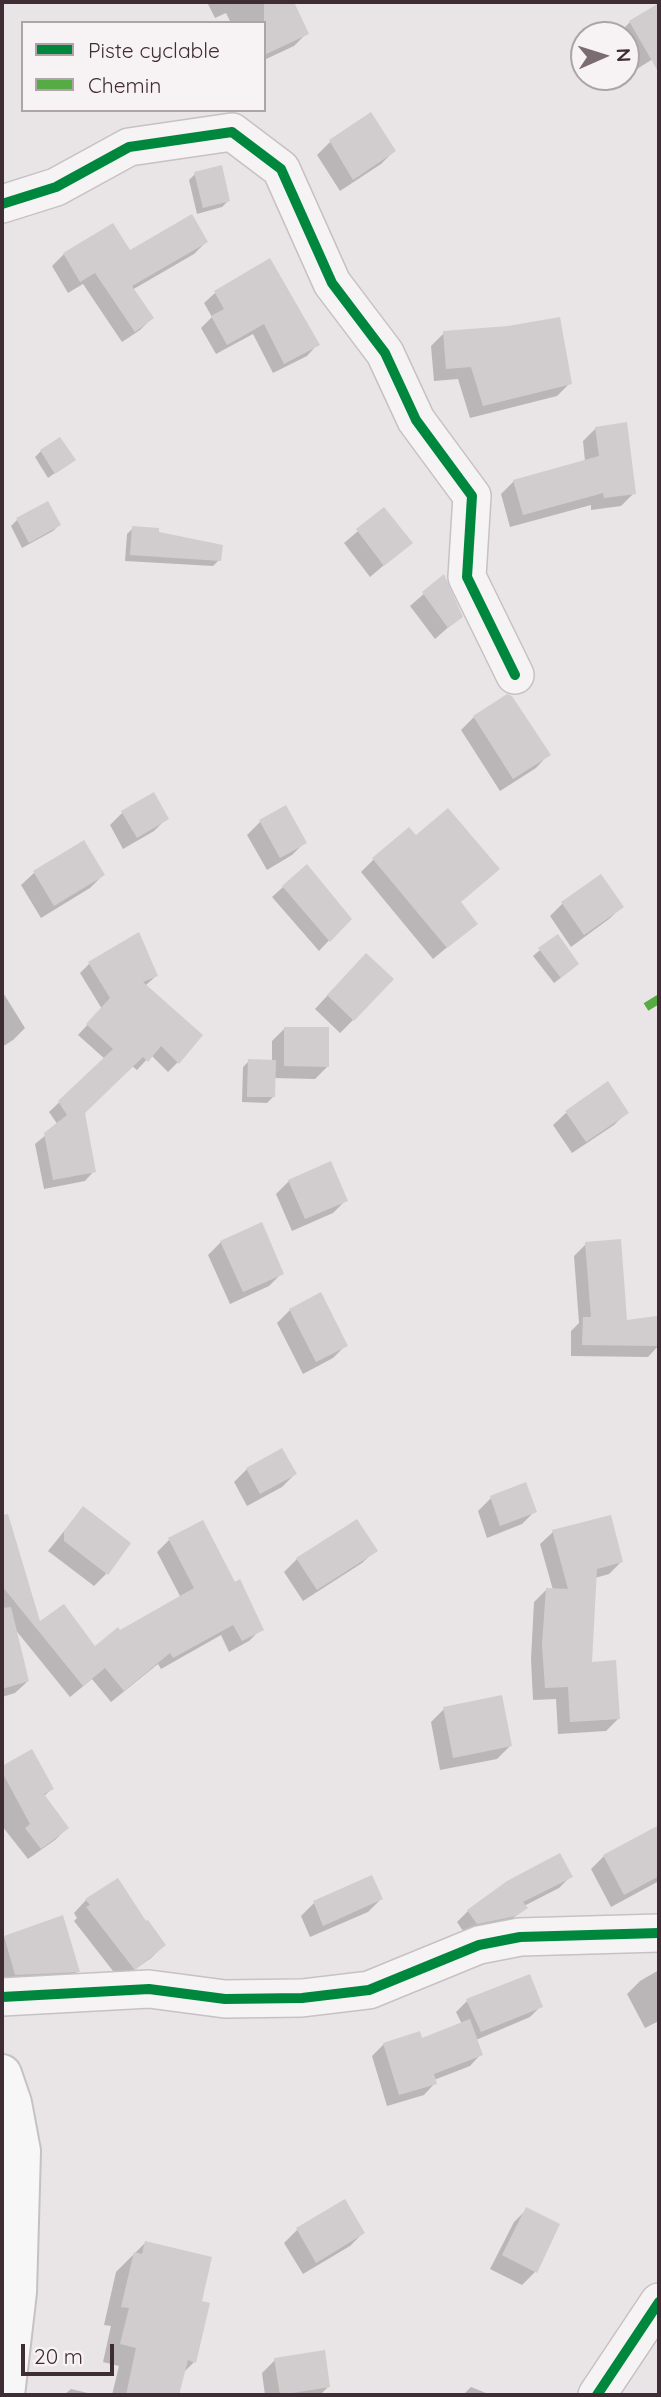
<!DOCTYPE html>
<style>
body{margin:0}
#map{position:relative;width:661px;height:2397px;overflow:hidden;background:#e9e4e6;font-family:Quicksand,sans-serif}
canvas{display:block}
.frame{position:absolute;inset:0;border:4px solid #402c34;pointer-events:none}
.legend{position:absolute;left:21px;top:21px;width:245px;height:91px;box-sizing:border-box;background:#f7f2f4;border:2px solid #aea3a7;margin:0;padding:9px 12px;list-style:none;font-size:21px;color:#402c34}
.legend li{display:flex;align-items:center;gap:14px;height:35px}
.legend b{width:35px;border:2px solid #aea3a7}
.north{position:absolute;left:570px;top:21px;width:70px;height:70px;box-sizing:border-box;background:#f7f2f4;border:2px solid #aea3a7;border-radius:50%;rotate:87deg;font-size:19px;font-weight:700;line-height:28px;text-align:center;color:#402c34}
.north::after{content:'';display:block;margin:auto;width:24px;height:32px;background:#7b6c72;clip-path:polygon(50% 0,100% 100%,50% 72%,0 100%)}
.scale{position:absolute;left:21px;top:2344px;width:93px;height:32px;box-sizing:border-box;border:4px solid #402c34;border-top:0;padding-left:9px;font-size:21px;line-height:24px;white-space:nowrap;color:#402c34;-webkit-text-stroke:5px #f7f2f4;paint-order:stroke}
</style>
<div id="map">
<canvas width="661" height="2397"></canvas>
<div class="frame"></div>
<ul class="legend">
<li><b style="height:9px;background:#00873e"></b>Piste cyclable</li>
<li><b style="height:9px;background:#56ab45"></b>Chemin</li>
</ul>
<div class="north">N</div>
<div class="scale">20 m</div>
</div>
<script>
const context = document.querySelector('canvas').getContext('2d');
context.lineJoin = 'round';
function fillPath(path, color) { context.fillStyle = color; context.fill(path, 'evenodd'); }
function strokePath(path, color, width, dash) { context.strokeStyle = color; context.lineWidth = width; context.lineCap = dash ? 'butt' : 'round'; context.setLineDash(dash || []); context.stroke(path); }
fillPath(new Path2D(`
 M207,2H268L274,13L307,33L294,46L264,60V23H231L226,13L215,18Z
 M659,5V55L637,69L626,51V35H617L630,22Z
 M370,114L394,151L381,164L340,191L317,155L330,142Z
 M195,174L228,201L222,207L197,214L189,180Z
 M112,225L129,252L206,242L194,254L132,290L152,318L140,330L122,342L83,284L68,293L52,266L64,254Z
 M215,293L317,345L307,356L273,373L253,334L216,354L201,328L212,317L204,303Z
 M444,333L570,383L557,396L470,418L458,379L434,381L431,346Z
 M596,428L634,493L621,506L591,510V505L510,527L501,494L514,481L585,461L583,441Z
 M41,451L73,460L48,478L35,457Z
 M384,509L410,543L370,577L344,543Z
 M17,520L59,525L53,531L22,548L11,526Z
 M133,528L157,534L219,560L213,566L125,561L127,534Z
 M443,577L461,616L435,639L410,606Z
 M507,696L548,755L536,768L500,791L461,730L474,717Z
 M285,807L305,842L292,855L267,870L247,835L260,822Z
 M123,812L167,818L154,831L123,849L110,825Z
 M83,842L103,875L90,888L41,918L21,885L34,873Z
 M374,859L475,924L433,959L361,872Z
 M283,887L350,918L319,951L272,897Z
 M563,903L622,907L609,919L571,947L550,916Z
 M540,950L571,970L554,983L533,956Z
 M89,964L156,976L145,986L178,1062L168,1072L151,1055L137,1070L132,1066L83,1113L94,1171L85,1181L44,1189L35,1144L58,1125L49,1112L105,1059L78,1035L102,1009L80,973Z
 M353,968V1020L340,1033L315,1009Z
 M2,991L25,1028L13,1040L2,1047Z
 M285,1028L328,1066L315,1079L273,1078V1097L267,1103L242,1102L243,1067L249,1061H272V1041Z
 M627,1112L614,1125L572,1153L553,1125L566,1113Z
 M289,1181L346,1200L333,1213L292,1231L276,1194Z
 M221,1242L282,1273L269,1286L230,1304L208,1255Z
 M586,1244L625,1322L655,1318L659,1345L648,1357L571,1356V1331L579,1323L574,1256Z
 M290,1310L346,1345L333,1358L303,1374L277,1323Z
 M247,1469L295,1474L282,1487L247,1506L234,1482Z
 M525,1484L535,1511L522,1524L487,1538L478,1511L491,1498Z
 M83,1508L106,1574L94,1586L48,1551Z
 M2,1522L14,1538L39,1624L95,1648L181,1598L157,1552L169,1540L234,1584L261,1629L249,1641L229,1652L221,1635L161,1669L158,1664L111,1702L92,1679L70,1697L14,1628L28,1681L15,1693L2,1697Z
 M553,1532L621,1562L609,1574L595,1578L591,1664L619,1718L606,1731L558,1734L556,1699L533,1700L531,1659L534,1602L547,1589L553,1590L540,1544Z
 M375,1551L362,1563L303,1601L284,1572L297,1559Z
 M444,1709L510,1746L497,1759L440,1770L431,1722Z
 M31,1752L52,1789L44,1796L67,1828L55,1840L28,1859L2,1826V1768Z
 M652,1831L659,1844V1881L611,1907L591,1869L604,1856Z
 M571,1876L559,1888L524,1906L525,1908L503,1927L465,1934L457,1922L468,1911Z
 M371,1877L381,1899L368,1912L310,1937L301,1916L314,1903Z
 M86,1900L145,1924L164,1945L151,1958L120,1980L74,1921L77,1918L74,1913Z
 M5,1937L78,1971L67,1982L4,1986L2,1977V1941Z
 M659,1970V2021L645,2028L627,1994L640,1981Z
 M467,2001L541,2006L530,2017L476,2040L481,2054L470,2066L434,2080L435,2083L424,2095L387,2106L372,2056L384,2044L421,2041L462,2024L456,2012Z
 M344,2201L363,2233L350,2246L303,2274L284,2243L297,2230Z
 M527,2209L535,2272L522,2285L490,2269L514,2222Z
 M145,2243L200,2303L194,2362L183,2373L180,2385L170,2395H112L119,2366L103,2362L111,2326L104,2325L116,2272Z
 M275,2360L328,2387L320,2395H265L262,2373Z
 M471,2387L491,2395H463Z
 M71,2389L96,2395H64Z`), '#0003');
fillPath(new Path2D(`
 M264,2H294L309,34L264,55Z
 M659,3V73L629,21Z
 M371,112L396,151L353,180L329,140Z
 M222,165L230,201L203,208L194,172Z
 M192,214L208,242L132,286L154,318L135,332L95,273L80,282L63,253L113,223L130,250Z
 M270,258L320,345L284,364L264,324L227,345L211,316L224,309L214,291Z
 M560,317L572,384L483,406L471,367L446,369L443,331L508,326Z
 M627,422L636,494L604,498L603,493L523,515L513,480L599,456L595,427Z
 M60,437L76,460L55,474L40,450Z
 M48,501L61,525L29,543L16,518Z
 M384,507L413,543L384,566L356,529Z
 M132,526L159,528V532L223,545L221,561L130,555Z
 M444,574L463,617L448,628L422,592Z
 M507,694L512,696L551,755L513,779L473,716Z
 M154,792L169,819L137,838L121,811Z
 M286,805L307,843L280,858L259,820Z
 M448,808L500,869L461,902L478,924L447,948L372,858L409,827L416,835Z
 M84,840L105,875L54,906L33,871Z
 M307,864L352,919L330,942L282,886Z
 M601,874L624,907L584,935L561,902Z
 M139,932L158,976L143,982L203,1035L179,1064L161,1046L148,1062L143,1057L85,1113L96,1172L53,1180L44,1133L67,1115L58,1101L113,1049L86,1024L110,998L88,962Z
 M558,934L579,964L561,978L538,948Z
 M366,953L394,979L354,1021L327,995Z
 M284,1027H329V1067L284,1066Z
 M248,1059L276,1060L275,1097H247Z
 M608,1081L629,1113L586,1142L565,1111Z
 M331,1161L348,1201L305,1219L288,1180Z
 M262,1222L284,1274L243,1292L220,1241Z
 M621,1239L627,1320L657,1316L659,1346L582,1345L583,1317H591L585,1242Z
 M321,1292L348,1346L316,1362L289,1309Z
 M282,1448L297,1474L260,1494L246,1468Z
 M526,1482L537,1512L500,1526L490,1496Z
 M83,1506L131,1543L108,1575L64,1541V1531Z
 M8,1514L40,1621L64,1604L95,1646L118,1627L120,1630L194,1588L168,1538L203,1520L235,1582L240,1579L264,1630L242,1641L233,1625L173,1658L170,1653L124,1691L105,1668L83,1686L2,1586V1515Z
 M611,1515L623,1562L597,1569L592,1662L616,1660L620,1719L570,1722L568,1687L545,1688L542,1645L546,1588L568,1589L552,1530Z
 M357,1519L378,1551L317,1590L296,1558Z
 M11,1607L29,1681L2,1689V1608Z
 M502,1695L512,1746L453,1758L443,1707Z
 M32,1749L54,1789L44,1794L69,1828L41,1849L25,1828L30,1824L2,1772V1766Z
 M659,1825V1876L624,1895L603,1855Z
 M560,1853L573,1877L523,1902L528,1908L516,1916L477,1924L467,1910L507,1881Z
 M372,1875L383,1899L323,1926L313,1901Z
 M118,1878L146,1921L148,1920L166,1945L136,1969H134L86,1907L90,1905L85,1899Z
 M63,1915L80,1972L15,1975L4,1936Z
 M530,1974L543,2007L481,2032L466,1999Z
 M470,2019L483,2055L434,2074L437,2084L399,2095L383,2043L420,2031L422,2038Z
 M345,2199L365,2233L316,2263L296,2228Z
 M526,2207L560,2224L537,2273L502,2255Z
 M145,2241L212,2257L202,2301L210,2303L196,2363L188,2360L179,2395H126L136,2348L120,2344L129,2308L121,2307L134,2252L142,2254Z
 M325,2350L330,2387L280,2395L274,2358Z`), '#d1cdce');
const minor = new Path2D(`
 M2,204L56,187L129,147L232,132L281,169L332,283L385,353L416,420L472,496L467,577L515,675
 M2,1997L149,1989L225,1999L302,1998L369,1990L479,1945L520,1937L659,1933
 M597,2395L659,2302`);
const secondary = new Path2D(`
 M2,2074L12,2103L21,2151L17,2292L5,2395`);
strokePath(minor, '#c6c1c3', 40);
strokePath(secondary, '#c6c1c3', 42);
strokePath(minor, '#f5f3f4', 37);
strokePath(secondary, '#f7f7f7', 38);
strokePath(new Path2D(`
 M646,1007L659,999`), '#56ab45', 9, [18, 9]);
strokePath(new Path2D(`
 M2,204L56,187L129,147L232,132L281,169L332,283L385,353L416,420L472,496L467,577L515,675
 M2,1997L149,1989L225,1999L302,1998L369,1990L479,1945L520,1937L659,1933
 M597,2395L659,2302`), '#00873e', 10);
</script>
